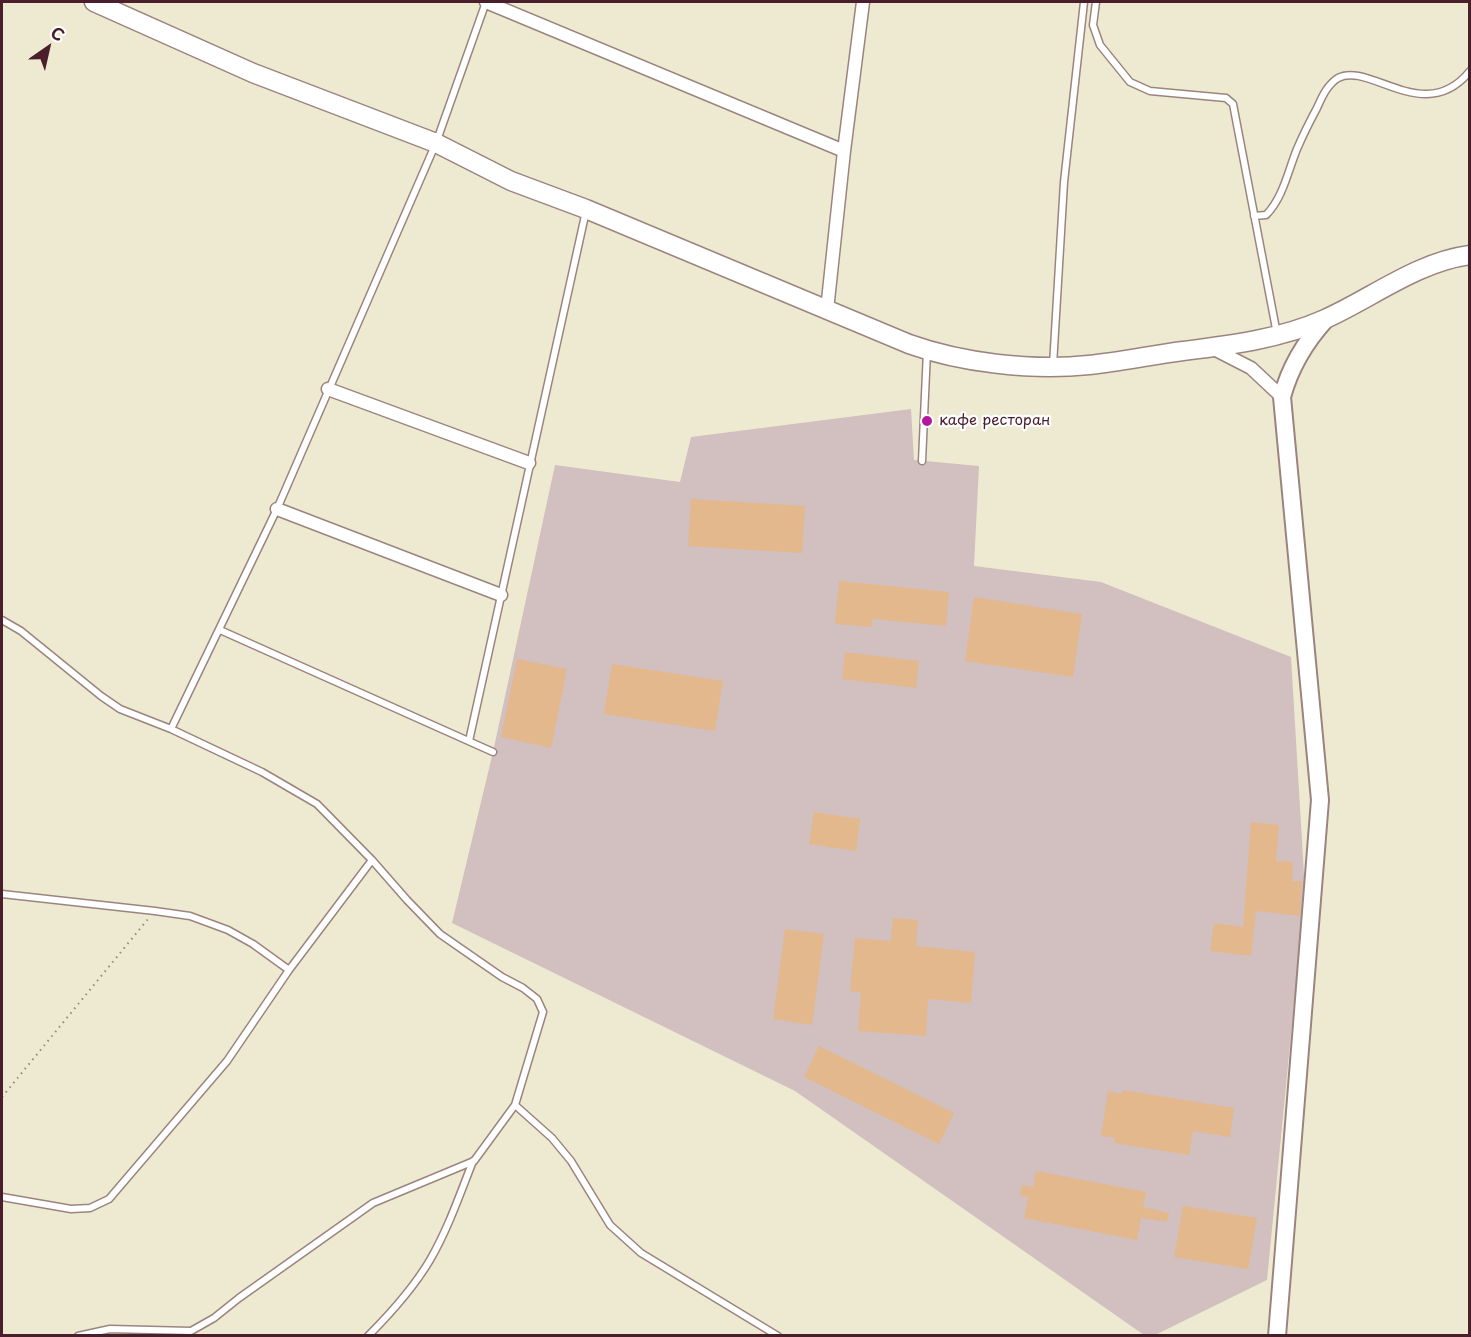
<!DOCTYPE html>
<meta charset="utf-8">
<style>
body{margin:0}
#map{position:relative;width:1471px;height:1337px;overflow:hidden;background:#eeead1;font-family:"Playpen Sans",sans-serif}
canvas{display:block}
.frame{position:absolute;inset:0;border:3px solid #4a1f2b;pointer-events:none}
.north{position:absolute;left:18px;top:18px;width:60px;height:60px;-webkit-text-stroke:4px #fff;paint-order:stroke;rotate:34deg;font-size:16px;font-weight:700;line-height:24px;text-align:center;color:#4a1f2b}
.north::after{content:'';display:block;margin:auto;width:21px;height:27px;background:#4a1f2b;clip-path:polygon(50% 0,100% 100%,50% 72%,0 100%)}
</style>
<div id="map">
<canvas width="1471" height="1337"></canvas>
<div class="frame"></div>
<div class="north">С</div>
</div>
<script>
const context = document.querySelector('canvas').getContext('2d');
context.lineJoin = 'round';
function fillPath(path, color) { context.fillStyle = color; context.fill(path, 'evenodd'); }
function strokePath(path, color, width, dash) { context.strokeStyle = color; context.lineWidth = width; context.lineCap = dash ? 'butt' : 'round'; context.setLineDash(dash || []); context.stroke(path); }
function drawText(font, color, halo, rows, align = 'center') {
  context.font = font + ' "Playpen Sans",sans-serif'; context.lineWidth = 4.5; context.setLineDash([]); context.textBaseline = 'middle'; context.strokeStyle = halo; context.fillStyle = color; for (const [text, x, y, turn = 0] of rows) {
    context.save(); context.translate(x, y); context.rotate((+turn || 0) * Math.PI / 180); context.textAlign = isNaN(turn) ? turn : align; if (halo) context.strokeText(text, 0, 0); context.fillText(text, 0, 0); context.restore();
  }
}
fillPath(new Path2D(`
 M911,409L914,460L979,466L974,566L1101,582L1291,657L1305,891L1267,1280L1155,1335H1144L795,1091L452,923L493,752L555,465L680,482L691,437Z`), '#d2bfbf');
fillPath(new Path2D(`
 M691,499L805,506L802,553L688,546Z
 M839,581L949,592L946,626L872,619V627L835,624Z
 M974,597L1082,614L1073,677L965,661Z
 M845,652L919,661L916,688L842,679Z
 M517,659L567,669L551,748L501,737Z
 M612,664L723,681L715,731L604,714Z
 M814,812L860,819L856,851L809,844Z
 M1251,822L1279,825L1276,861L1293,862L1292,881H1302L1300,916L1256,911L1251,956L1210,951L1214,923L1243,927Z
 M893,918L918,920L916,946L975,952L971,1003L928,999L926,1036L858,1031L861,992L850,991L855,938L891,941Z
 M785,929L824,934L812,1025L773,1019Z
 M819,1046L954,1113L939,1144L804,1077Z
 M1122,1090L1234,1108L1230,1137L1193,1131L1189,1155L1114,1143L1115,1138L1101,1136L1108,1091L1122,1094Z
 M1036,1171L1146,1192L1143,1207L1169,1213L1167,1222L1141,1218L1137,1240L1024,1218L1028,1197L1020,1196L1022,1185L1033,1187Z
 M1183,1206L1257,1218L1248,1269L1174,1257Z`), '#e3b88c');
const service = new Path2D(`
 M1096,2L1093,25L1100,45L1130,82L1150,91L1226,98L1233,104L1277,334
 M1254,216L1266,215C1283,198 1288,171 1297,149C1303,135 1310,121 1317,108C1322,97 1327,85 1338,78C1369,61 1425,127 1470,71
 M1053,365L1064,182L1084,2
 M922,461L927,351
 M2,620L21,631L101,696L120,709L171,729L262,772L317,804L372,860L407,900L440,934L502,977L523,988L537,999L543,1012L515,1105L552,1138L571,1161L610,1225L641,1253L778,1336
 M220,630L493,752
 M171,729L277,509L436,143L486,2
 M469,741L586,211
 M2,894L155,911L190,916L228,930L253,944L289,970
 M2,1197L71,1209L90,1208L109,1199L227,1061L289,970L372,860
 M78,1336L110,1329L191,1331L214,1318L239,1298L373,1203L474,1161L515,1105
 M368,1336C391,1313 414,1287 430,1260C448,1229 460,1194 473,1161`);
const minor = new Path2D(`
 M486,2L844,151L863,2
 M827,310L844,151
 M1212,348L1251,368L1282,397
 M328,389L529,463
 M277,509L501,595`);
const tertiary = new Path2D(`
 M1277,1336L1320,800L1282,397C1290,367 1305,342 1326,319`);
const secondary = new Path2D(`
 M94,2L253,73L436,143L511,181L586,209L909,344C962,363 1032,371 1089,365C1120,362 1152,355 1183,351C1231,345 1280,339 1325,319C1372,298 1417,262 1470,255`);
strokePath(service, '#9c847e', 9);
strokePath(minor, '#9c847e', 15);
strokePath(tertiary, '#9c847e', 20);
strokePath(secondary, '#9c847e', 21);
strokePath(new Path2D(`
 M2,1097L148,919`), '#9c847e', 2, [1.5, 4.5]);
strokePath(service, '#fff', 6);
strokePath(minor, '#fff', 12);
strokePath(tertiary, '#fff', 16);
strokePath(secondary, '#fff', 18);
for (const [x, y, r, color] of [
 [927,421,6,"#b5179e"]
]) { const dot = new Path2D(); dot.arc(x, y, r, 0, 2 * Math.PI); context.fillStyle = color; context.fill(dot); strokePath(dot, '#fff', 2); }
drawText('15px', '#4a1f2b', '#fff', [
 ["кафе ресторан",939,421]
], 'left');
</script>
